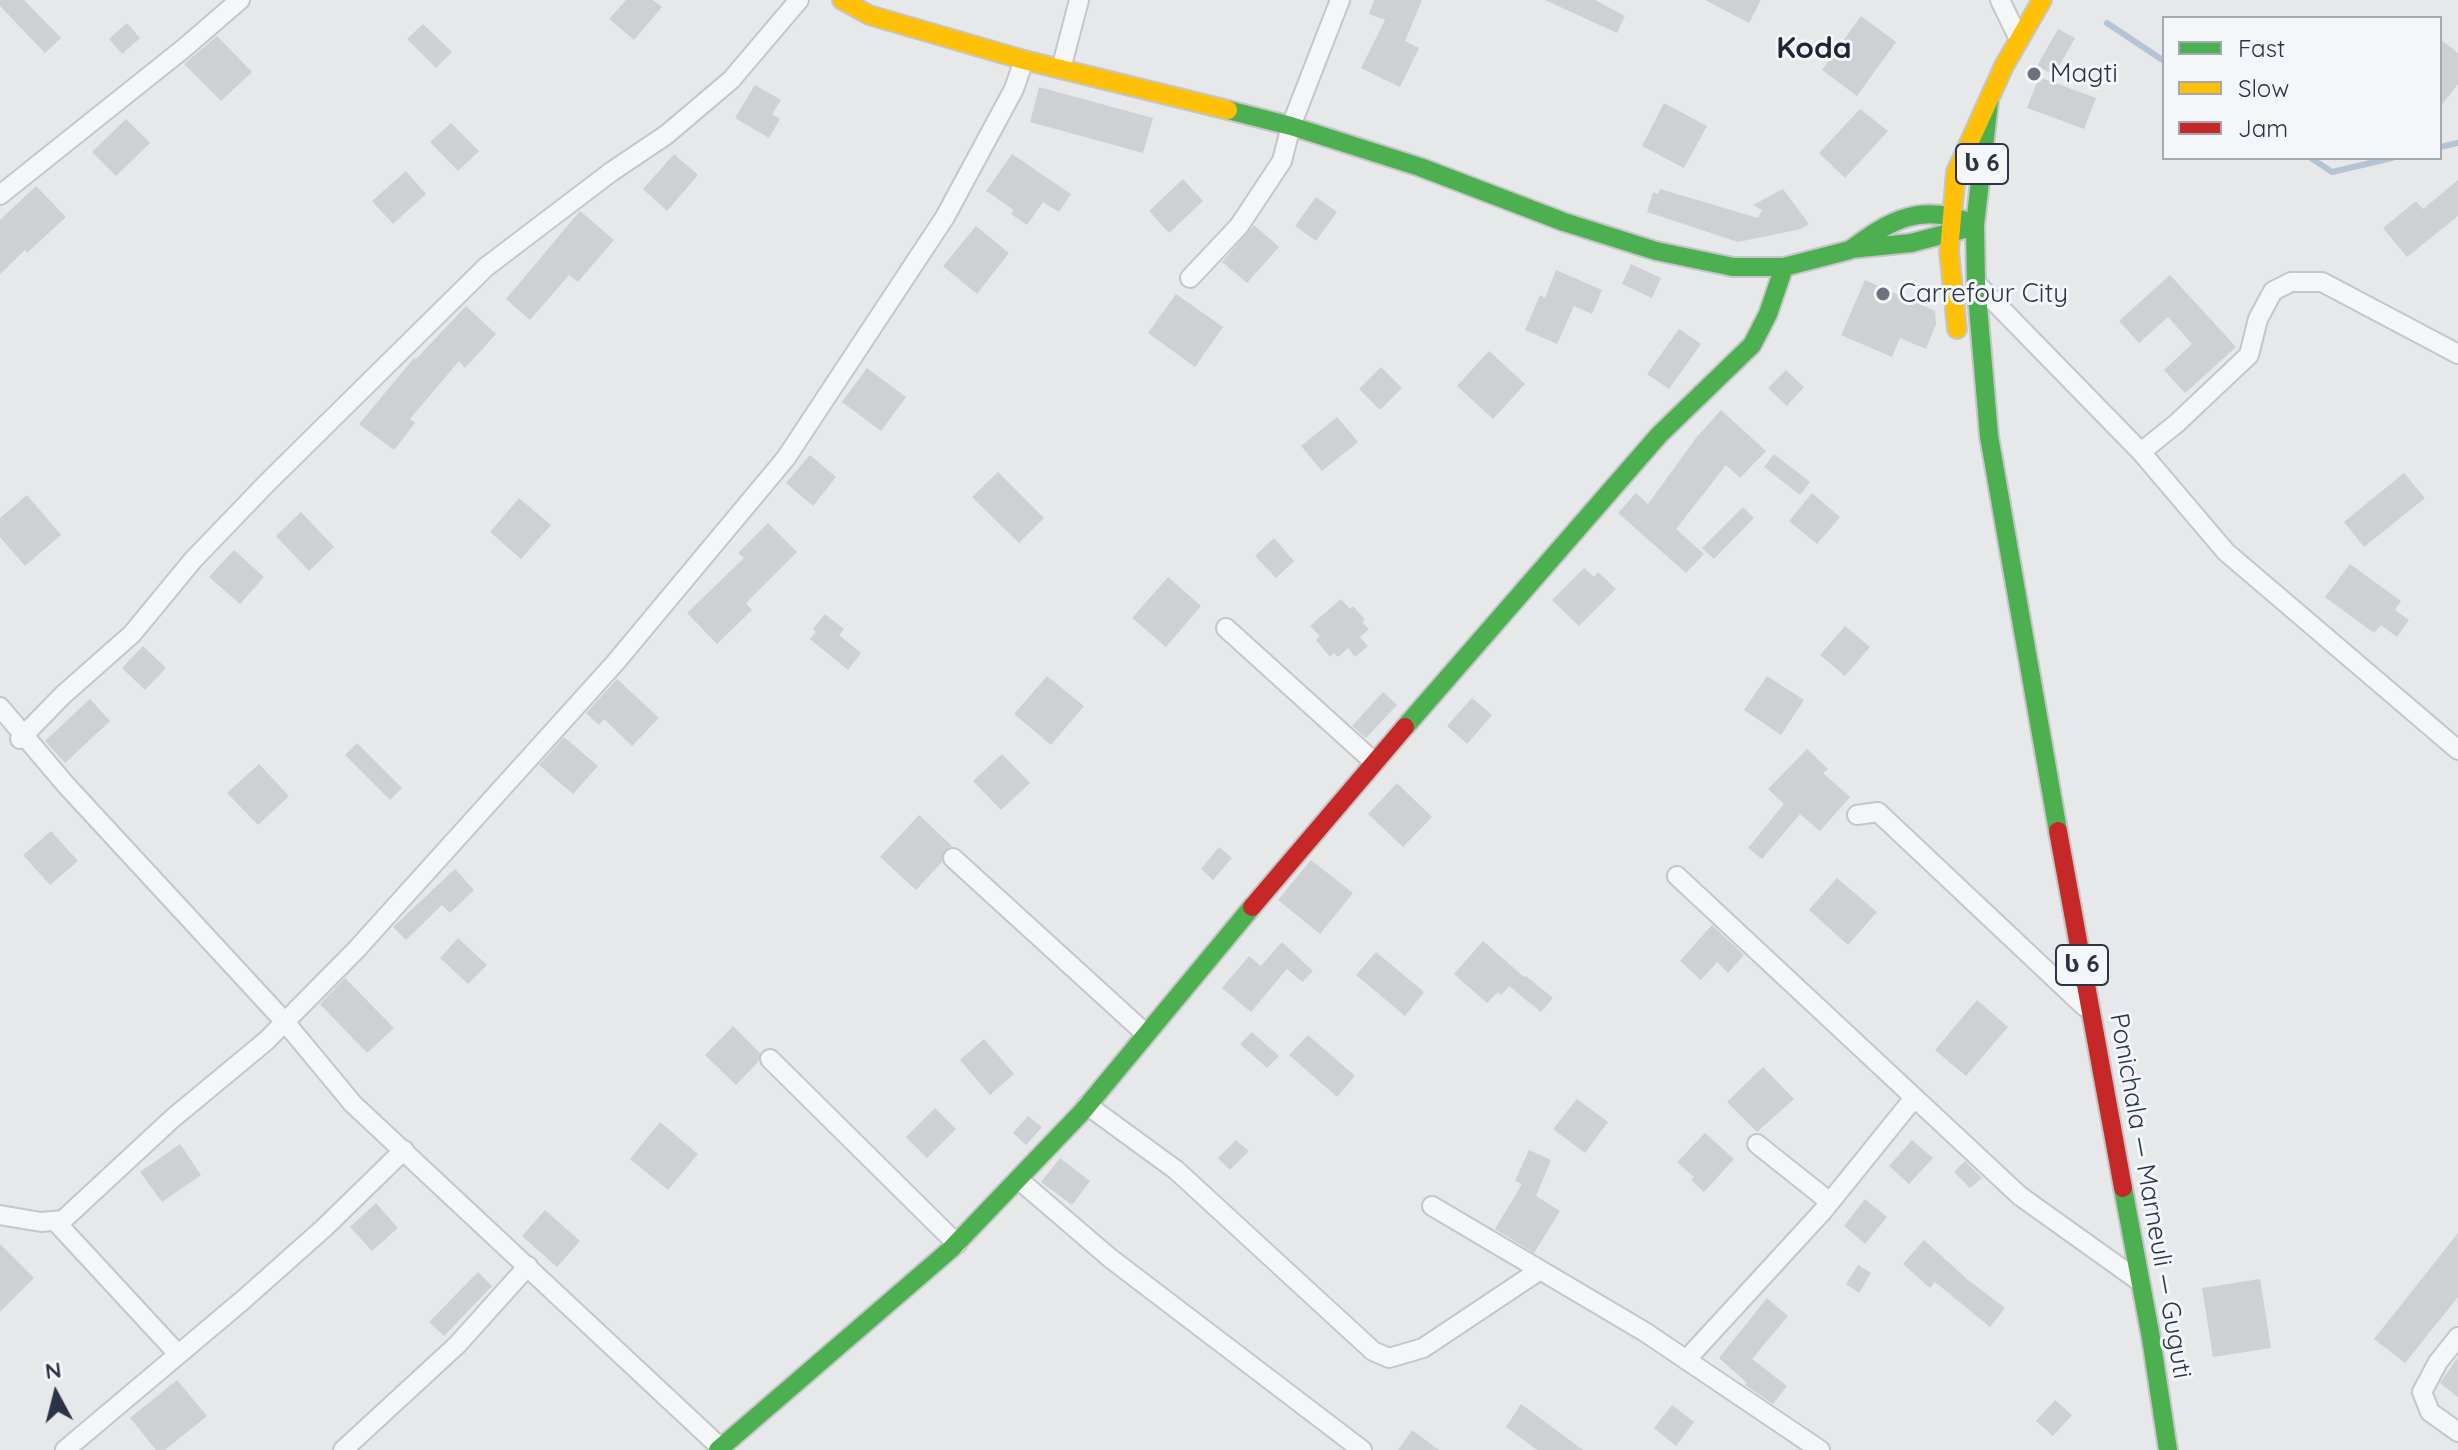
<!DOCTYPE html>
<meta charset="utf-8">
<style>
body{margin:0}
#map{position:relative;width:2458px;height:1450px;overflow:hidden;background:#e6e8ea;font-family:Quicksand,sans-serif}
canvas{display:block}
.legend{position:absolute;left:2162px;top:16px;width:280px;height:144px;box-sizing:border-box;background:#f4f6f9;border:2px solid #a4a8b1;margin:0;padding:10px 14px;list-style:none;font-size:24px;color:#2b3445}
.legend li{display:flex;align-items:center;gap:16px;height:40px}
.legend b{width:40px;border:2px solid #a4a8b1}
.north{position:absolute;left:16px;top:1354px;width:80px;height:80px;-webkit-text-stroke:6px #f4f6f9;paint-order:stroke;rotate:353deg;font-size:22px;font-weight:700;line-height:32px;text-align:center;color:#2b3445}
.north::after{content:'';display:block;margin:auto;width:28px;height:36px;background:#2b3445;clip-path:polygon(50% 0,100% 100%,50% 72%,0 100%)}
</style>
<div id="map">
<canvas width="2458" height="1450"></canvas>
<ul class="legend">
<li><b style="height:10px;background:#4caf50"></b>Fast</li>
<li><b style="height:10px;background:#ffc107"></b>Slow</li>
<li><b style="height:10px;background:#c62828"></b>Jam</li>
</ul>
<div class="north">N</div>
</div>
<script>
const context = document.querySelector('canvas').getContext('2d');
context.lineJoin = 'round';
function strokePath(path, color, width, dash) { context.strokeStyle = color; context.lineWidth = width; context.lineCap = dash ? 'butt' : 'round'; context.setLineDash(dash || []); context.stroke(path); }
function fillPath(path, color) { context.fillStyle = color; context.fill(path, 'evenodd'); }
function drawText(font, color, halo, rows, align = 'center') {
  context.font = font + ' Quicksand,"Noto Sans Georgian",sans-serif'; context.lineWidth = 6; context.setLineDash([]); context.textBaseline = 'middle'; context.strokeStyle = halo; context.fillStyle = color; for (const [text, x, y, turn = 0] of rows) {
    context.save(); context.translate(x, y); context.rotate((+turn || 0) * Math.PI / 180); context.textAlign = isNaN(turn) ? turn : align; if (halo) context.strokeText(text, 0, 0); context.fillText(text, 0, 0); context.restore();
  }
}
strokePath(new Path2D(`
 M2107,23L2164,61
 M2440,147L2458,143
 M2311,158L2332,172L2392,158`), '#b4c4d5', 6);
fillPath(new Path2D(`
 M0,0H24L61,38L45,53L0,6Z
 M626,0H653L662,7L634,40L609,19Z
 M1374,0H1422L1405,41L1419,48L1400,87L1361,68L1385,20L1369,14Z
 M1545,0H1595L1625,16L1617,33Z
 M1705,0H1761L1749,23Z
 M1861,16L1896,42L1857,96L1822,70Z
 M127,23L140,38L122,54L109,39Z
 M423,24L452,52L436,68L407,39Z
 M2058,29L2075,38L2054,75L2037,66Z
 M217,36L252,72L221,101L184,64Z
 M2440,39L2458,53V84L2440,107Z
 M2039,77L2096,98L2084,129L2027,108Z
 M755,85L781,100L772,114L780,119L769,138L735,118Z
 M1039,87L1153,118L1143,153L1030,122Z
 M1664,103L1707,126L1684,168L1642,146Z
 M1860,109L1888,131L1845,178L1819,153Z
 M126,119L150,143L116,176L92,152Z
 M451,123L479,151L458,171L430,142Z
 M674,154L698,175L667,211L643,189Z
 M1012,154L1071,194L1059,212L1043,202L1027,225L1011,214L1014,210L986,191Z
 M406,171L426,194L393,224L372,201Z
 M1183,179L1203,201L1169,233L1149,211Z
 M2458,180V216L2407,257L2383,228L2416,201L2423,209Z
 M36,186L66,217L27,253L25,250L0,274V220Z
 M1660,189L1758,218L1762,210L1753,205L1783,189L1809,224L1801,229L1738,242L1647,212L1653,192L1658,194Z
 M1316,197L1337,212L1316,241L1295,226Z
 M580,211L614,240L578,282L569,275L530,320L506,299Z
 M1254,225L1279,247L1247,283L1222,262Z
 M976,226L1009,253L977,294L943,266Z
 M1631,264L1661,278L1652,298L1622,284Z
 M1556,270L1602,290L1592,314L1574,306L1557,344L1525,330L1540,295L1545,298Z
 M2170,275L2236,347L2185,393L2164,370L2192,344L2168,317L2139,343L2119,321Z
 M1865,280L1935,311L1936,324L1926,349L1900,338L1892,357L1841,335Z
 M1176,294L1223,327L1195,367L1148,333Z
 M466,306L496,334L465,368L459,361L410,419L415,423L394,450L359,424L414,358L416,359Z
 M1679,329L1701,344L1669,389L1647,374Z
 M1489,351L1525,384L1493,419L1457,386Z
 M1381,367L1402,388L1380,410L1359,389Z
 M867,368L906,397L881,431L842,402Z
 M1786,370L1804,387L1787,406L1768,388Z
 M1721,410L1766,451L1740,478L1726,465L1676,529L1704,554L1686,573L1618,513L1636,493L1648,504L1696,438Z
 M1337,417L1358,442L1322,471L1301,446Z
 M1774,454L1810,482L1800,495L1764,467Z
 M810,455L836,477L813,506L786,483Z
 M998,472L1044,518L1019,543L972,497Z
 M2404,473L2425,498L2364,547L2344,522Z
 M1812,493L1840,517L1817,544L1789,521Z
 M27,495L61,535L25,566L0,537V518Z
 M519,498L551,525L521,559L490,532Z
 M1743,507L1754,518L1714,559L1702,548Z
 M301,512L334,547L309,571L276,536Z
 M768,523L797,552L746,603L752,610L717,644L687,613L744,558L738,553Z
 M1274,538L1294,561L1276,578L1255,556Z
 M234,550L264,577L240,604L209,577Z
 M2350,564L2401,601L2395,610L2409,620L2397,637L2381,625L2374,633L2325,597Z
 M1584,568L1594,577L1598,572L1616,589L1579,626L1552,600Z
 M1168,577L1201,606L1166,647L1132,618Z
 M1341,599L1350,609L1353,606L1365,620L1362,622L1369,629L1360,637L1368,646L1355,657L1348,648L1338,657L1334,653L1330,657L1316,640L1320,636L1310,626Z
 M825,614L844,629L839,635L861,653L848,670L810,639L816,632L813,629Z
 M1845,626L1870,647L1845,676L1820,655Z
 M143,646L166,668L145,690L122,668Z
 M1047,676L1084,706L1051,745L1014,714Z
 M1767,676L1804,700L1781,735L1744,710Z
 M617,679L659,718L632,746L604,719L599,725L586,713Z
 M1383,692L1397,705L1366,738L1352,726Z
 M1472,698L1492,715L1467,744L1447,726Z
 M90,699L110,721L65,763L45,741Z
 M564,737L598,766L573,794L539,765Z
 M357,743L402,788L390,800L345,755Z
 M1807,749L1828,769L1823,773L1850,797L1820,831L1800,814L1762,859L1748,848L1784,804L1768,789Z
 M1002,754L1030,783L1001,810L973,781Z
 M259,764L289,796L258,825L227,793Z
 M1397,783L1432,817L1403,847L1368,814Z
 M919,815L952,846L944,851L942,862L916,890L880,857Z
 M51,831L78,861L50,885L23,855Z
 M1219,847L1232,858L1213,880L1201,869Z
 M1311,860L1353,893L1320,934L1278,900Z
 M455,869L474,890L450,913L442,905L406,940L393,927Z
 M1837,878L1877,912L1848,945L1809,910Z
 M1712,925L1744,955L1728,973L1717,962L1701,980L1680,961Z
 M458,938L487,965L468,984L440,958Z
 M1483,941L1524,977L1526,976L1553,998L1541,1012L1509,986L1501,995L1498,992L1487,1003L1454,974Z
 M1282,942L1313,971L1302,982L1287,969L1251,1012L1222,988L1249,956L1261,966Z
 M1376,952L1424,992L1405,1016L1356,975Z
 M345,978L394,1028L367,1053L320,1004Z
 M1977,1000L2008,1027L1966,1076L1935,1050Z
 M733,1026L760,1053L758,1062L736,1085L705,1055Z
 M1252,1032L1279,1056L1267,1068L1240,1044Z
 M1308,1035L1355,1076L1337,1097L1289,1055Z
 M984,1039L1014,1074L990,1095L960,1060Z
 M1763,1067L1794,1099L1757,1132L1727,1102Z
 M1577,1099L1608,1122L1585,1153L1553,1129Z
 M935,1108L956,1129L927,1158L906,1137Z
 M1028,1116L1042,1127L1026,1145L1013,1133Z
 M660,1122L698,1154L668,1190L630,1159Z
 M1705,1133L1734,1159L1704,1192L1691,1180L1694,1177L1677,1162Z
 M1236,1140L1249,1151L1230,1170L1218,1158Z
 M1912,1140L1933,1158L1909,1184L1889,1166Z
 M180,1144L201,1175L162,1202L140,1172Z
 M1529,1150L1551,1160L1536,1196L1560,1211L1534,1253L1495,1229L1522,1184L1515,1181Z
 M1060,1158L1090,1181L1072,1205L1041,1182Z
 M1965,1161L1982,1178L1970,1188L1954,1172Z
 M1865,1199L1887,1217L1865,1244L1844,1226Z
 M376,1203L398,1228L372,1251L350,1227Z
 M545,1210L580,1241L557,1267L522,1236Z
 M2458,1233V1297L2405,1363L2374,1339Z
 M1924,1240L1968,1280L2005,1308L1990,1327L1935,1282L1930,1288L1903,1264Z
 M0,1244L34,1278L0,1312Z
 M1858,1265L1871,1273L1859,1293L1846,1284Z
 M478,1272L492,1286L444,1336L429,1322Z
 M2260,1279L2271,1348L2213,1357L2202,1288Z
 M1767,1298L1788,1316L1752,1359L1787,1386L1773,1404L1745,1385L1747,1383L1719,1358Z
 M2458,1357V1397L2440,1383Z
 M177,1380L207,1416L165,1450H156L130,1418Z
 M2055,1400L2072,1415L2053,1436L2036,1421Z
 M1521,1404L1583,1450H1537L1506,1427Z
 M1672,1405L1694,1422L1676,1446L1654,1428Z
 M1412,1430L1439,1450H1398Z`), '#ced0d3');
const street = new Path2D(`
 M2000,0L2019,39
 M1061,69L1079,0
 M0,195L183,49L240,0
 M1190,278L1239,226L1282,161L1291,126L1340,0
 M1978,285L2141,452L2226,552L2458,750
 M2141,452L2177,423L2249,355L2258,319L2273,291L2291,282H2322L2458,354
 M1226,628L1374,762
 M0,707L66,785L285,1022L353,1104L721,1448
 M20,739L63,695L132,634L193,560L267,483L486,267L611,172L666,135L731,80L799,0
 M1857,815L1878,812L2085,1007
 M953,858L1146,1034
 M1677,876L2020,1196L2139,1281
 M770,1059L957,1244
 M1087,1105L1176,1170L1373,1351L1389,1358L1423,1348L1540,1270
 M1757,1144L1830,1202
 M1018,1179L1110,1258L1362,1450
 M1432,1206L1645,1332L1820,1450
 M0,1215L41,1222L63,1220L173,1118L266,1041L356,950L615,663L786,458L945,217L1014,89L1024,60
 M55,1221L178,1354
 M2458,1337L2438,1362L2422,1392L2430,1412L2458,1432
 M1686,1360L1822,1212L1914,1098
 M65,1450L243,1300L324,1228L404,1150
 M343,1450L457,1345L528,1266`);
const fast = new Path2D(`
 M1989,102L1975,225L1976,283L1989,436L2058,831
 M1228,110L1291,126L1420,167L1564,222L1656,251L1733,267H1784L1850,250
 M1851,249L1911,243L1968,228
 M1850,250C1891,219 1921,203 1971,223
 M1405,727L1659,435L1752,345L1768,314L1784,267
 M2123,1188L2151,1338L2168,1450
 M718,1450L951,1249L1082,1112L1252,907`);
const slow = new Path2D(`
 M842,0L869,15L1024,60L1228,110
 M1957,329L1949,251L1956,172L2004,66L2042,0`);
const jam = new Path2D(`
 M2058,831L2123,1188
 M1252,907L1405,727`);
strokePath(street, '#c4c6c8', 22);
strokePath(fast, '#c4c6c8', 22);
strokePath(slow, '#c4c6c8', 22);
strokePath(jam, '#c4c6c8', 22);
strokePath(street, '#f5f6f7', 18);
strokePath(fast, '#4caf50', 18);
strokePath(slow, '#ffc107', 18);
strokePath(jam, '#c62828', 18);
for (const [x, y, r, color] of [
 [2034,74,8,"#6c737f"],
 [1883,294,8,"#6c737f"]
]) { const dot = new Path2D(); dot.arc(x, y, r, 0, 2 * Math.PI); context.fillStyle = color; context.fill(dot); strokePath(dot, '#f4f6f9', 3); }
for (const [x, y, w] of [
 [1982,164,52],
 [2082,965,52]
]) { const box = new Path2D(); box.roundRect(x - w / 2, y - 20, w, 40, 6); context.fillStyle = '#f4f6f9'; context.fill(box); strokePath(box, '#2b3445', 2); }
drawText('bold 24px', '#2b3445', null, [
 ["ს 6",1982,164],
 ["ს 6",2082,965]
]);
drawText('26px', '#2b3445', '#f4f6f9', [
 ["Magti",2050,74],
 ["Carrefour City",1899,294]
], 'left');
drawText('26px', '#2b3445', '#f4f6f9', [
 ["Ponichala — Marneuli — Guguti",2150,1196,80]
]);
drawText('bold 30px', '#1d2536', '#f4f6f9', [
 ["Koda",1814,49]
]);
</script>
